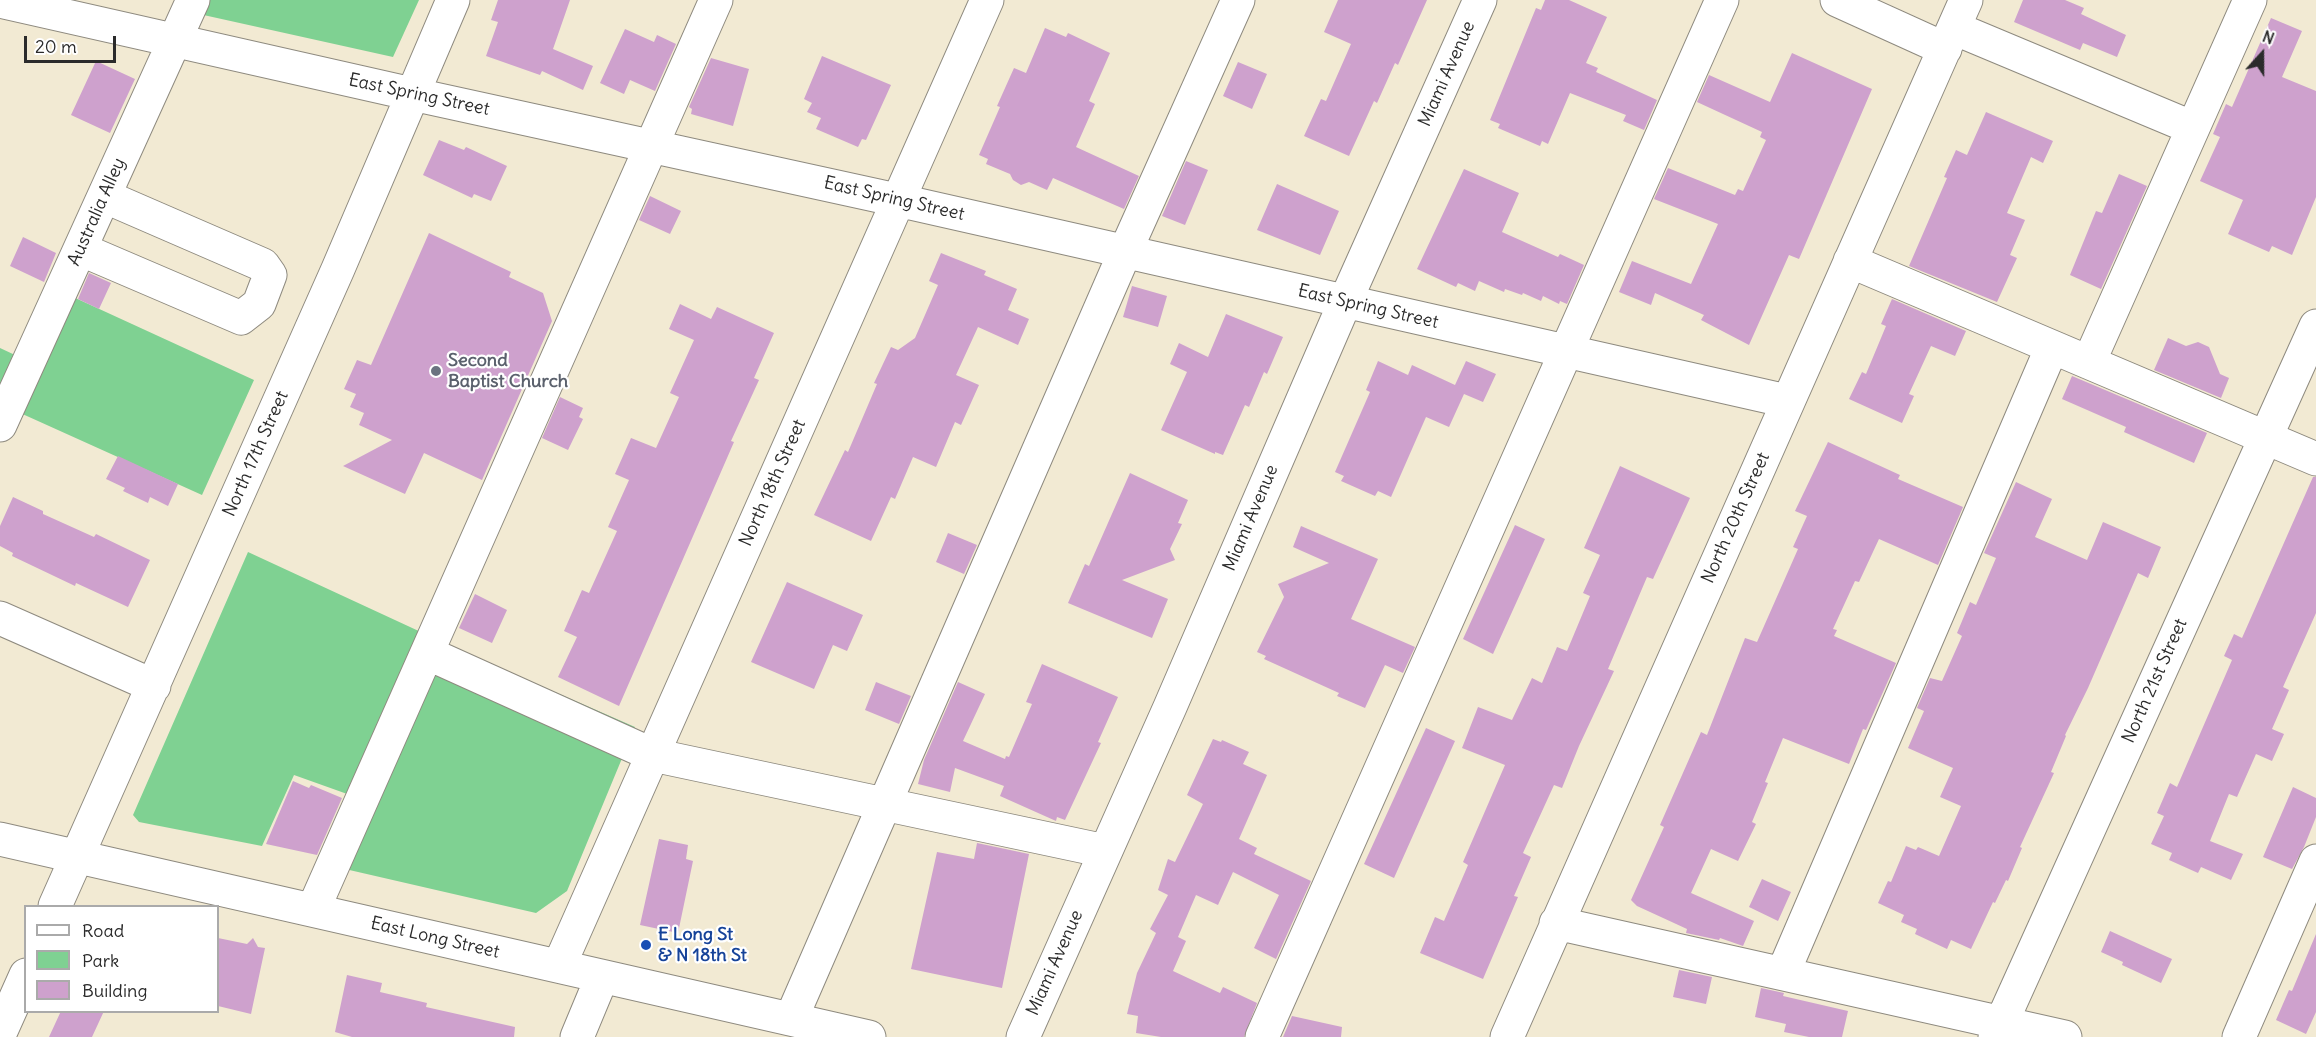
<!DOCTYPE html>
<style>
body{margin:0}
#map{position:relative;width:2316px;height:1037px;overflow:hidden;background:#f2ead3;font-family:Delius,sans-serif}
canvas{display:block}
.legend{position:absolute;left:24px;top:905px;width:195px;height:108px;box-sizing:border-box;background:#fff;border:2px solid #aaa;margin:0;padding:8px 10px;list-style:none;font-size:18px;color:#2b2b2b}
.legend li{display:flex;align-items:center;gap:12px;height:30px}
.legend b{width:30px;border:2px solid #aaa}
.north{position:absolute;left:2232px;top:24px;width:60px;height:60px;-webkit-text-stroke:4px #fff;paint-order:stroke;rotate:21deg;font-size:16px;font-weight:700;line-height:24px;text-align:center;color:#2b2b2b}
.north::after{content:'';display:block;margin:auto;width:21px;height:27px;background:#2b2b2b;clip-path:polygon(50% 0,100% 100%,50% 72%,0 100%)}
.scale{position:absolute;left:24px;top:36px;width:92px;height:27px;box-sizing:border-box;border:3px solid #2b2b2b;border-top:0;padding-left:8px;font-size:18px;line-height:21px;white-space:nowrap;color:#2b2b2b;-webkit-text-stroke:4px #fff;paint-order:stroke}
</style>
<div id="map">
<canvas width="2316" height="1037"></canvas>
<ul class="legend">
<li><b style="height:8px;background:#fff"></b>Road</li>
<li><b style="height:16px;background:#7fd192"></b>Park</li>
<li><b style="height:16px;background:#cea1cd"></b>Building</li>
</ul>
<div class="north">N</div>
<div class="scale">20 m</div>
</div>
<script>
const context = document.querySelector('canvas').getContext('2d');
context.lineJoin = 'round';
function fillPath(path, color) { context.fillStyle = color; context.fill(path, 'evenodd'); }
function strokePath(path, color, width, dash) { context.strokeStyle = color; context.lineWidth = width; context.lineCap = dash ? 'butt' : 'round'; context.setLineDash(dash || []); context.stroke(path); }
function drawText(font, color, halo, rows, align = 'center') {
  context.font = font + ' Delius,sans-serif'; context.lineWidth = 4.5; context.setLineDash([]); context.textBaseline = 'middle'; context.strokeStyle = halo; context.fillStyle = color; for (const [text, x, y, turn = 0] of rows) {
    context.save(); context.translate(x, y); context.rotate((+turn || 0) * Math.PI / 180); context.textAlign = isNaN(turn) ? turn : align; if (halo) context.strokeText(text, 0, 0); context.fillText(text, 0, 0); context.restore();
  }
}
fillPath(new Path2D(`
 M205,0H419L393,57L199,14Z
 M71,296L254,380L202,495L18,412Z
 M0,348L15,355L0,387Z
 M248,552L423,633L350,795L294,775L262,846L139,822L133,815Z
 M445,644L635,727L567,891L536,913L345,869Z`), '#7fd192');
fillPath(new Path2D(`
 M498,0H570L553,49L593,66L583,90L542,71L540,75L486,56L498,22L491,20Z
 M1338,0H1427L1398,65L1395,63L1377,103L1374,101L1349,156L1304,136L1321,99L1326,101L1351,44L1324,32Z
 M1545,0H1569L1607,17L1586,63L1598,68L1596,72L1657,100L1644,130L1623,121L1626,115L1570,93L1548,144L1542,141L1540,146L1498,128L1500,124L1490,120L1536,8L1541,10Z
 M2023,0H2065L2084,8L2081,14L2126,35L2117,57L2083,43L2080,50L2014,22Z
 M2271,18L2302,31L2282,77L2316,91V197L2292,255L2272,246L2269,252L2228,234L2243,200L2200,181L2220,137L2213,134L2226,104L2232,107Z
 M1045,28L1066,37L1068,33L1110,53L1089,101L1095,104L1076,147L1139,176L1124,209L1053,178L1047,190L1029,182L1021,185L1013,180L1010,174L986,164L988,159L979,155L1000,107L997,106L1014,68L1026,73Z
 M625,29L654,42L657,35L676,44L655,91L630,80L624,94L600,83Z
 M1792,53L1872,89L1799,259L1789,255L1749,345L1701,320L1704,315L1655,293L1651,305L1619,292L1632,261L1691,284L1718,224L1654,199L1668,168L1735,195L1738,189L1743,191L1766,140L1760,137L1762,132L1697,102L1709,75L1770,102Z
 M822,56L891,85L866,140L862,139L858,147L816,129L821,118L807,112L812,103L804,99Z
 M711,58L749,69L733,126L691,114L692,109L689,107Z
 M96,61L135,79L110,133L71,115Z
 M1238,62L1267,74L1252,109L1223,96Z
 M1986,112L2053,141L2043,163L2031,157L2007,213L2025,220L2010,255L2017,258L1997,302L1909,266L1947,178L1944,177L1956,150L1967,155Z
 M439,140L464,150L466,147L507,166L491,201L474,194L472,198L423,175Z
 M1186,161L1208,170L1185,225L1162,216Z
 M1464,169L1519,193L1502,232L1558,257L1560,254L1584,265L1567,304L1560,301L1559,304L1543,296L1541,301L1523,293L1522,295L1505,289L1504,292L1479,281L1475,291L1458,283L1456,287L1417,269Z
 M2119,174L2147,186L2101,289L2070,275L2096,211L2102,213Z
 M1277,184L1339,211L1320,255L1257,230Z
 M650,196L681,211L670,234L639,220Z
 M429,233L511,272L509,277L543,293L552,321L482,480L424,453L405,494L343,466L392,440L359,425L364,413L350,407L356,394L344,389L357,360L371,365Z
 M23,237L56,253L44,282L10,266Z
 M941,253L986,271L984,275L1017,289L1008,310L1029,319L1018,345L978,327L956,375L979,385L961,425L955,422L936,467L913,457L895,499L891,497L871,541L814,515L845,450L848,452L877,384L874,383L891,347L898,350L915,338L938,285L929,281Z
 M89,273L111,283L99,309L78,299Z
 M1132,286L1167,296L1158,327L1123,317Z
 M1892,299L1966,331L1955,356L1931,346L1909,394L1914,396L1902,423L1849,399L1862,372L1866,374L1886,326L1881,324Z
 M680,304L711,319L717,307L774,333L754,378L759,380L731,441L734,442L619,706L558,677L577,637L564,631L582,590L589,593L617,531L608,527L629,480L615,474L631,438L656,448L679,397L670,393L694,340L669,329Z
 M1226,314L1283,337L1267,374L1264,372L1249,407L1245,405L1223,455L1215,452V454L1161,430L1187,372L1170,364L1179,343L1208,357Z
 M2168,338L2186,346L2198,342L2209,347L2220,374L2229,378L2221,398L2154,370Z
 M1378,361L1408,375L1412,365L1455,385L1466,361L1496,374L1483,402L1464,394L1449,427L1426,417L1391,497L1378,491L1375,496L1341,481L1344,476L1335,472L1370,392L1366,390Z
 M2072,376L2207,433L2194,463L2124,432L2126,427L2062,399Z
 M560,397L583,408L579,417L583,419L568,450L542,438Z
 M1828,442L1900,475L1898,479L1963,507L1938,565L1879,539L1859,582L1855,581L1833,629L1837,630L1834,636L1896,663L1866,730L1863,729L1849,764L1783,738L1765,782L1768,783L1752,822L1756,824L1738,861L1711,849L1691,893L1754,921L1743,946L1720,938L1719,940L1686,933L1687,929L1637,906L1631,900L1664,827L1660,825L1701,732L1707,735L1745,638L1757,642L1798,549L1793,547L1807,516L1795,511Z
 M118,456L178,484L168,506L150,497L148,503L123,491L125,488L106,479Z
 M1620,466L1690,498L1653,579L1647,577L1608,669L1614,671L1579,746L1562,788L1554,785L1523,853L1531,857L1514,896L1518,897L1483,979L1420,953L1435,917L1444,921L1468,865L1463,862L1505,765L1462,748L1478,707L1512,720L1532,678L1542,683L1557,647L1567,651L1590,596L1583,593L1600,555L1584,548Z
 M1130,473L1188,500L1178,523L1182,524L1170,549L1175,560L1122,580L1168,599L1152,638L1068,603L1085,564L1089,566Z
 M2313,477H2316V613L2283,687L2289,690L2272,729L2284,734L2272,761L2256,754L2237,797L2229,794L2210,841L2243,854L2231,880L2201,867L2198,873L2169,860L2172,853L2151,844L2164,816L2157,813L2170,783L2177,787L2232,660L2224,656L2234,634L2242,638Z
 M2016,482L2052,499L2035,537L2087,560L2103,522L2161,547L2148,578L2138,573L2088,688L2065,735L2066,736L2051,772L2054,773L2020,847L2022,848L2008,881L2006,880L1995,903L1993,902L1971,949L1951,940L1947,949L1915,934L1917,929L1901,922L1904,915L1878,903L1888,881L1891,882L1906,846L1916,850L1918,847L1939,856L1961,806L1940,797L1953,768L1908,748L1924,711L1917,708L1930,678L1942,681L1962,636L1957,633L1970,602L1976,605L1996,558L1984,553Z
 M13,497L43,511V514L94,537L96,534L150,560L128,607L76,583L75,586L12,556L13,553L0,546V526Z
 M1515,525L1545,539L1493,654L1463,639Z
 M1301,526L1378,559L1351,619L1415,647L1403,673L1385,665L1365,708L1337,696L1339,693L1264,659L1266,656L1257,652L1284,597L1278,584L1329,563L1293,547Z
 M948,533L977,545L964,574L936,562Z
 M787,582L863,615L847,651L833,645L814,689L751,662Z
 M475,594L507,610L492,643L459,628Z
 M1042,664L1118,697L1098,742L1101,743L1065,820L1057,817L1056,821L1000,796L1004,786L955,768L950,792L918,784L924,760L958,682L985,694L963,741L1005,759L1006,756L1009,757L1032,704L1026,702Z
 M876,682L911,696L899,724L865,710Z
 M1426,728L1455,741L1394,878L1364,864Z
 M1213,739L1221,742L1222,740L1249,752L1243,764L1267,775L1239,839L1257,848L1254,854L1311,881L1276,959L1254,948L1279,895L1233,872L1218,905L1196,895L1178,937L1186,941L1173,971L1220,993L1223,987L1257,1003L1244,1037H1161L1136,1033L1138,1016L1127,1014L1137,973L1156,933L1150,929L1168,895L1158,890L1168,859L1175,862L1203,804L1187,795Z
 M293,781L309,788L311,785L342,798L317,855L266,844Z
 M2293,787L2316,798V817L2304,847L2292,869L2263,857Z
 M659,839L688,845L686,859L693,861L678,933L640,925Z
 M977,843L1029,854L1002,988L911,969L937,852L974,859Z
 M1762,879L1791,892L1778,921L1749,907Z
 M2110,931L2172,959L2161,983L2122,965L2123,962L2101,952Z
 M2316,934V1012L2306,1034L2276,1020L2289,990L2292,991Z
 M218,938L247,944L253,938L258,947L265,948L251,1014L218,1006Z
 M1679,970L1712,977L1706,1004L1673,997Z
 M347,975L382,983L380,992L427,1003L426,1007L515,1027L514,1037H352L335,1032Z
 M1761,988L1784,993L1783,996L1848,1011L1842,1037H1809L1784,1032L1786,1024L1755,1017Z
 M61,1011H104L92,1037H49Z
 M1292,1016L1342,1027L1341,1037H1283Z`), '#cea1cd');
const minor = new Path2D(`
 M1837,0L1945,49
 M0,1L412,94L897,200L1787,401
 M1954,28L2193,128
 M80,249L241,318L259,304L270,275L263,265L104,196
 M1850,261L2316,459
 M2089,362L2250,0
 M0,425L193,0
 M0,618L154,686
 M427,653L653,755L1105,851
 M0,839L869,1037
 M55,906L338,269L453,0
 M313,910L716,0
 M1556,923L2065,1037
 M559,966L987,0
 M1783,973L2052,347
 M791,1019L1125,252L1238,0
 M0,1033L26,975
 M577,1037L602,977
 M1023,1037L1170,707L1345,302L1480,0
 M1262,1037L1722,0
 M1507,1037L1966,0
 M1995,1037L2316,326
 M2239,1037L2316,861`);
strokePath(minor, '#8e8a7f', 35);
strokePath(minor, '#fff', 33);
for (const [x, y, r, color] of [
 [436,371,6,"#6b7280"],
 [646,945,6,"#1a4fb4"]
]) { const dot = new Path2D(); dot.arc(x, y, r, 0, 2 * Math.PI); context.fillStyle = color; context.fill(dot); strokePath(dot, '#fff', 2); }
drawText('18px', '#2b2b2b', '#fff', [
 ["Miami Avenue",1447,74,-66],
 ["East Spring Street",419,95,12],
 ["East Spring Street",894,199,13],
 ["Australia Alley",97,212,-66],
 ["East Spring Street",1368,307,13],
 ["North 17th Street",256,454,-66],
 ["North 18th Street",773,483,-66],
 ["Miami Avenue",1251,518,-67],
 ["North 20th Street",1736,518,-66],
 ["North 21st Street",2155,681,-66],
 ["East Long Street",435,938,13],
 ["Miami Avenue",1055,963,-66]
]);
drawText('bold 18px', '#5b616d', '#fff', [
 ["Second",448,361],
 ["Baptist Church",448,382]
], 'left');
drawText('bold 18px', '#164399', '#fff', [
 ["E Long St",658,935],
 ["& N 18th St",658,956]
], 'left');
</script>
